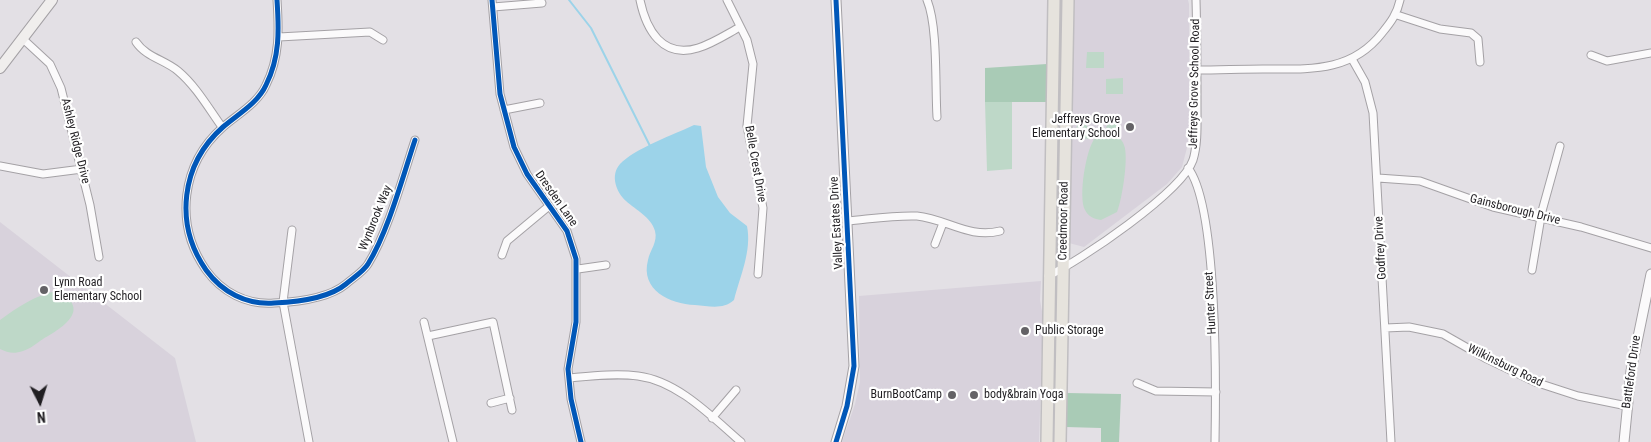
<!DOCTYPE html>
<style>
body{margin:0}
#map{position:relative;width:1651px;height:442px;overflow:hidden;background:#e3e0e5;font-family:"Roboto Condensed",sans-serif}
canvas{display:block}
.north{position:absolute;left:15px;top:377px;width:50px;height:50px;-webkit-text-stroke:4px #fff;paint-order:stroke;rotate:175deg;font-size:14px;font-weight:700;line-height:20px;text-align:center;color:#201e22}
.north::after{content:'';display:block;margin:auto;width:18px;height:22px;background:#201e22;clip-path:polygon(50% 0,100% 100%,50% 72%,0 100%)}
</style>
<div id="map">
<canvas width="1651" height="442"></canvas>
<div class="north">N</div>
</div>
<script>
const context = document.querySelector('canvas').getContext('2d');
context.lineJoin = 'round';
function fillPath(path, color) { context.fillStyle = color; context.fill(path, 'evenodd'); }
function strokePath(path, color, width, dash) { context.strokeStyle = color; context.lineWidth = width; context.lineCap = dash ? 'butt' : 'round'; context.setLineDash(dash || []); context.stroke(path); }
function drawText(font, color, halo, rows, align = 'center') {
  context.font = font + ' "Roboto Condensed",sans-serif'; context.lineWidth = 4.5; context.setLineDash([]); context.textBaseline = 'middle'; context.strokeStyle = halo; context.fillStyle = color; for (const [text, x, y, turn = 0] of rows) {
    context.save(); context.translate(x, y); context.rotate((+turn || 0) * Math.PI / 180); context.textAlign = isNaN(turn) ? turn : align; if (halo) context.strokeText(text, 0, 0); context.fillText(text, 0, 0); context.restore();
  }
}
fillPath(new Path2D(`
 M1074,0H1188L1189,4V140L1182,167L1167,184L1084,247L1069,243Z
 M0,222L175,358L196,442H0Z
 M1041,281L1040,300L1043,317L1039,442H842L855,404L860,382L859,296Z`), '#d8d2dc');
fillPath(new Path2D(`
 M1058,0H1064L1059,234L1057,233L1058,175L1055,145Z
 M1087,52H1104V68H1086Z
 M1123,78V94H1106V79Z
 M985,102H1012V169L987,171Z
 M1083,118L1092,137L1091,139L1081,138L1076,131L1078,121Z
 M1110,122L1114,121L1119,125V131L1112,135C1118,137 1122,139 1124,145C1129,157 1122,200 1117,212L1101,220C1094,219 1089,217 1085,210C1078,197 1086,149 1095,138L1110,134L1106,127Z
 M57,291C92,309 64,327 43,339C37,343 30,349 23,351C14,354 8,353 0,349V320C18,307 35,295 57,291Z`), '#bed8c8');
fillPath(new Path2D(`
 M1047,64L1046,102H985V68Z
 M1067,393L1121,394L1119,442H1101V428L1066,427Z`), '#a9cbb6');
fillPath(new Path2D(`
 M694,125L701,126L706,167L718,197L730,213L747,226C752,251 740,276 734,300C723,310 709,306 695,305C670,304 640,290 648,260C650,250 658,242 655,231C651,217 636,210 626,201C616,192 610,175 620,164C634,149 675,134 694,125Z`), '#9cd3e9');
strokePath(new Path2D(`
 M569,0L591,28L650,146`), '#9cd3e9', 2);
const minor = new Path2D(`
 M277,0C279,30 280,57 266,85C258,103 238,114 223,127C181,164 174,224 206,270C222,292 246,305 274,303C297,302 328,299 346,284C353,278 364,271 368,264C388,232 403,176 415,140
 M492,0L500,94L514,147L527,174L567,231L576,259V322L568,369L571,399L581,442
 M640,0C646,29 662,59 698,48C712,44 727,34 740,27
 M727,0L747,40L753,64L747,126L763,208L758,274
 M927,0C938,26 935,86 937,117
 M493,7L542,3
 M1397,15L1440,29L1471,33L1478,39L1480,62
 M279,37L370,32L383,40
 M23,39L50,64L61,88L90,205L99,257
 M136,42C146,57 165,60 178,71C196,86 209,109 222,127
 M1591,55L1607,61L1651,53
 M1352,59L1365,82L1373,113L1391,442
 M1197,70C1219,70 1241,69 1263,69C1308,69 1351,73 1382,33C1391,22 1397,14 1400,0
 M504,110L540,103
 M0,166L43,174L82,169
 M1188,168C1218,206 1216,388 1215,442
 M1378,178L1420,181L1493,207L1581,227L1651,248
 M847,221C870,219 895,215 917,216C947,219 969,239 1000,231
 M292,230L283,302L309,442
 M935,244L943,223
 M502,255L507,241L549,206
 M578,269L606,265
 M1532,270L1542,211L1560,146
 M1048,276C1080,261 1182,192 1193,160C1198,144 1197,124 1197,107C1197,71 1197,36 1196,0
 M424,322L453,442
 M1385,328L1409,327L1443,334L1487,359L1535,382L1578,396L1627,406
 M428,336L493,322L512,410
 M569,378C591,376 616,373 638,376C678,381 712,417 741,442
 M1137,383L1156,391L1216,392
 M491,403L510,398
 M712,418L736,390`);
const tertiary = new Path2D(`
 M836,0L854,366L847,406L836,442
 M1624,442L1631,371L1651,274`);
const secondary = new Path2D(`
 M0,68L52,0`);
const primary = new Path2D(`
 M1047,442L1054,0
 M1060,442L1068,0`);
strokePath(minor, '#a4a1a5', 9);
strokePath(tertiary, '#a4a1a5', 11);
strokePath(secondary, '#a4a1a5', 12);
strokePath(primary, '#c0bec1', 14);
strokePath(minor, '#fbfafb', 7);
strokePath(tertiary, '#fbfafb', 9);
strokePath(secondary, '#f0eeed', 10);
strokePath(primary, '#e6e3dd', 11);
strokePath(new Path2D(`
 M277,0C279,30 280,57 266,85C258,103 238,114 223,127C181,164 174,224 206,270C222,292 246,305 274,303C297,302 328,299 346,284C353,278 364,271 368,264C388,232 403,176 415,140
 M492,0L500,94L514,147L527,174L567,231L576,259V322L568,369L571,399L581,442
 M836,0L854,366L847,406L836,442`), '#0057b8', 5);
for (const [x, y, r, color] of [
 [1130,127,5,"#646266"],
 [44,290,5,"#646266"],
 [1025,331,5,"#646266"],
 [952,395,5,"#646266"],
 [974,395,5,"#646266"]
]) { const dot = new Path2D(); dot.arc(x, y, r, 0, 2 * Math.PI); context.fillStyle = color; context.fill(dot); strokePath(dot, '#fff', 2); }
drawText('12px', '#201e22', '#fff', [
 ["Jeffreys Grove School Road",1195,84,-89],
 ["Ashley Ridge Drive",75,141,76],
 ["Belle Crest Drive",755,164,80],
 ["Dresden Lane",556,199,55],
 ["Gainsborough Drive",1515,210,14],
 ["Wynbrook Way",376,218,-68],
 ["Creedmoor Road",1064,221,-89],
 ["Valley Estates Drive",837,223,-93],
 ["Godfrey Drive",1381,248,-93],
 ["Hunter Street",1211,303,-93],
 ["Wilkinsburg Road",1505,366,26],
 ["Battleford Drive",1632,372,-82]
]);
drawText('12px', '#201e22', '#fff', [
 ["Jeffreys Grove",1120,120,"right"],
 ["Elementary School",1120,134,"right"],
 ["Lynn Road",54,283],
 ["Elementary School",54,297],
 ["Public Storage",1035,331],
 ["BurnBootCamp",942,395,"right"],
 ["body&brain Yoga",984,395]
], 'left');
</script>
